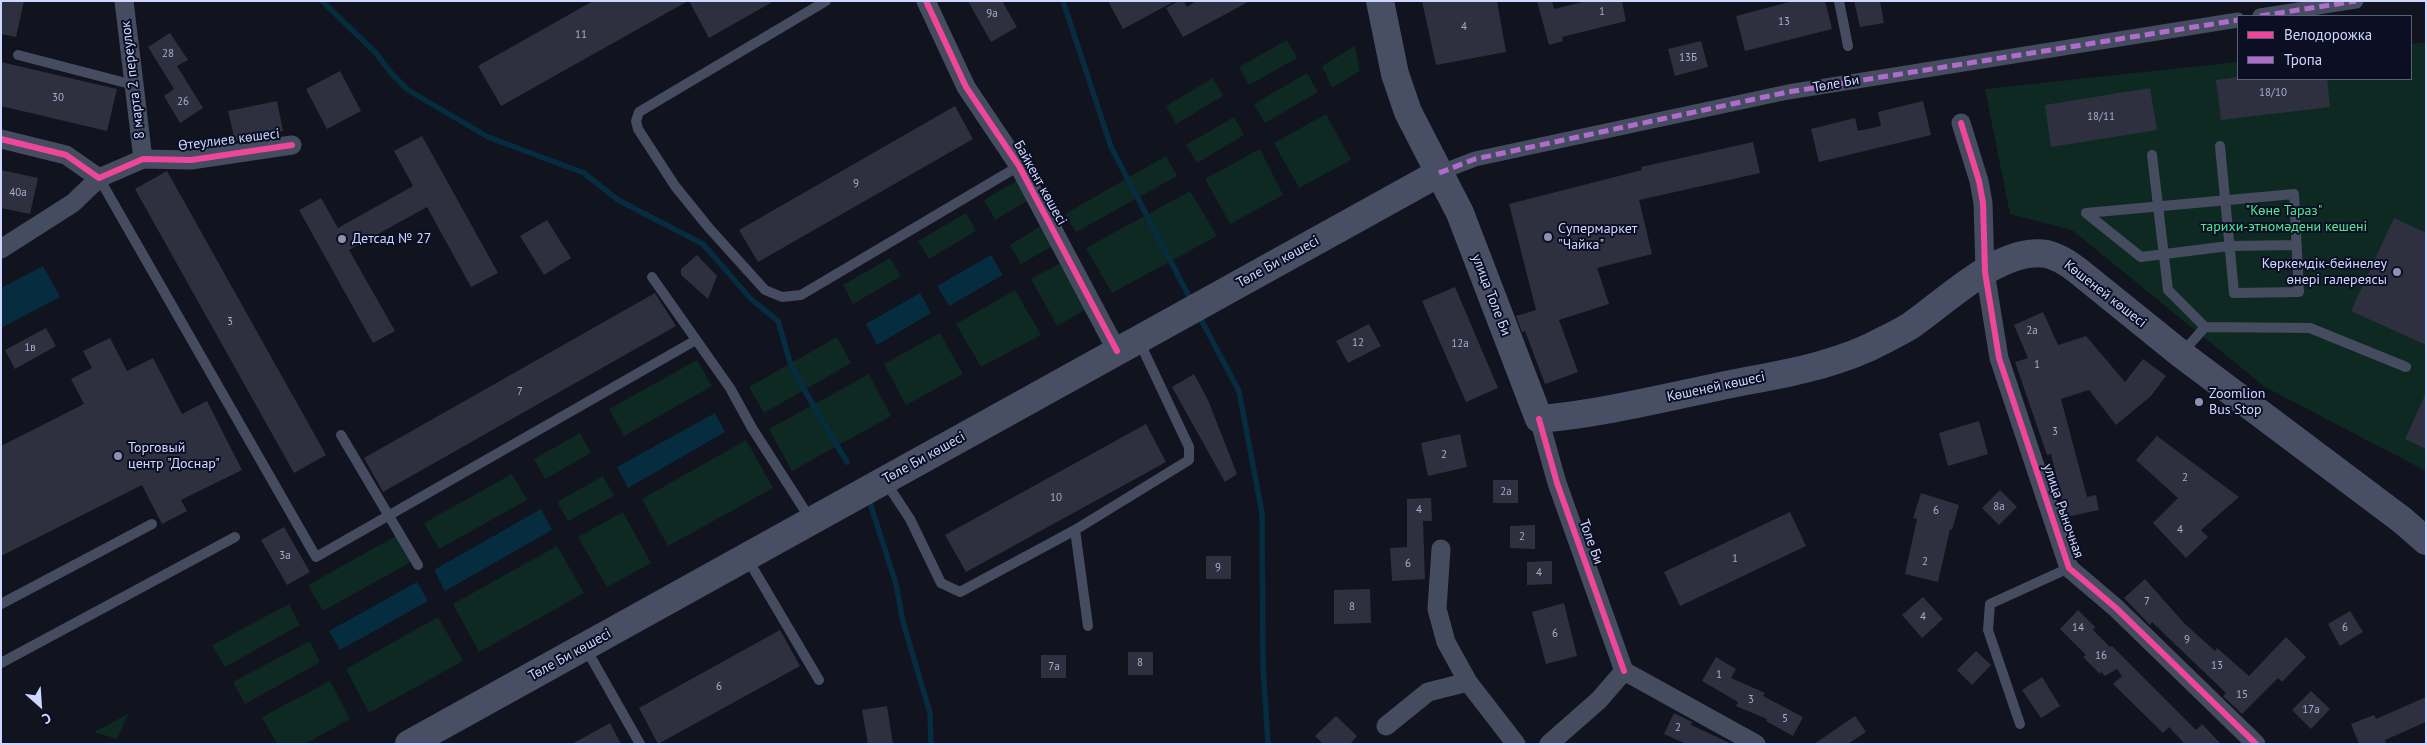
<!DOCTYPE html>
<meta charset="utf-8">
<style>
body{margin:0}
#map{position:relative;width:2427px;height:745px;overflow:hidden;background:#11131e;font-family:"PT Sans",sans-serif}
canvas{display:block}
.frame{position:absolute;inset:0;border:2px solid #ced7ff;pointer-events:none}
.legend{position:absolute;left:2237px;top:15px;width:175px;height:65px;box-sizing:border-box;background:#0c0f23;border:1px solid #5a5f7b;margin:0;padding:6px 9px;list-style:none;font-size:15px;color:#ced7ff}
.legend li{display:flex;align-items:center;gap:10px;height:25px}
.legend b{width:25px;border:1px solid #5a5f7b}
.north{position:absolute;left:15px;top:680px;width:50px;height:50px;-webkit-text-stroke:4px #0c0f23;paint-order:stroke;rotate:154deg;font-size:14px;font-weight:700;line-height:20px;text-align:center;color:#ced7ff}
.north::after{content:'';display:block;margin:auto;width:18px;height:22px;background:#ced7ff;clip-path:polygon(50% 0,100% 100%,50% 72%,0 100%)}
</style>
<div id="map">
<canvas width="2427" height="745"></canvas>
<div class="frame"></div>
<ul class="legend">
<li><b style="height:6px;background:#ed469a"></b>Велодорожка</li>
<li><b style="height:6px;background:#b06ccc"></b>Тропа</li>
</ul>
<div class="north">С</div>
</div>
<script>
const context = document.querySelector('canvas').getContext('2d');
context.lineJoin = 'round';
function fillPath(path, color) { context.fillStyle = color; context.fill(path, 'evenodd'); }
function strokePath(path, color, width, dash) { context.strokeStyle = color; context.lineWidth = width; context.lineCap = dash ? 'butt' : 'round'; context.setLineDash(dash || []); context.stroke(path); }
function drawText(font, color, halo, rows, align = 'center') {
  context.font = font + ' "PT Sans",sans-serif'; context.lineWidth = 4; context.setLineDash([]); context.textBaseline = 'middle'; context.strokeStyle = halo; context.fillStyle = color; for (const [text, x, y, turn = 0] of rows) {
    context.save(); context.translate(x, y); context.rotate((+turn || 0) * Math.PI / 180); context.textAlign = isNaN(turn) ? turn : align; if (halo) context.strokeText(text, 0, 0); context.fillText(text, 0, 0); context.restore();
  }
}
fillPath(new Path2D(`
 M1287,40L1297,58L1249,85L1239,67Z
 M2426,42V471L2265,387L2072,230L2010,214L1985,89L2238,62V79H2411V44Z
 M1355,46L1360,71L1332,88L1322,66Z
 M1307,73L1318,92L1265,123L1254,104Z
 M1213,78L1223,96L1176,124L1166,106Z
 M1326,114L1351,160L1299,188L1274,143Z
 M1234,117L1244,135L1197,163L1186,145Z
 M1260,149L1283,195L1230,224L1205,179Z
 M1166,156L1177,176L1076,232L1065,214Z
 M1018,180L1030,199L995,220L984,200Z
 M1190,191L1217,236L1112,293L1086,248Z
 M966,213L976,231L929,259L918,241Z
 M1044,224L1056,244L1021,264L1010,245Z
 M890,258L901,276L853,304L843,285Z
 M1064,261L1090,307L1057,326L1031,279Z
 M1015,290L1041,335L981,367L956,324Z
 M940,333L963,374L906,405L884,364Z
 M837,337L851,363L764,413L749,387Z
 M697,360L712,386L624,436L609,409Z
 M869,374L891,416L792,471L769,429Z
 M580,433L591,453L545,479L534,459Z
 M746,440L773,488L668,546L642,499Z
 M512,474L527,500L439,549L424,523Z
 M603,476L614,496L568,521L557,502Z
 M623,512L651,563L607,587L578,537Z
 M396,536L411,562L323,611L308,585Z
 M557,546L584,593L479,652L453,604Z
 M289,604L300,625L225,667L212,645Z
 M438,617L463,661L369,713L346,669Z
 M310,641L320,662L245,704L233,682Z
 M330,681L350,719L305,744H277L262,717Z
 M128,714L117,739L94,732Z`), '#0e2922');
fillPath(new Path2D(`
 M991,255L1003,275L949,306L937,286Z
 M43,266L60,297L1,328V288Z
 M920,293L931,313L877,345L866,324Z
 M715,413L725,432L628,488L617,467Z
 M541,509L552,530L445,591L434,570Z
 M417,582L428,601L340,650L329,631Z`), '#062c3f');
strokePath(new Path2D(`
 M322,1L376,53L391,73L408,90L488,137L584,173L618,200L703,244L750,298L778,321L790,362L802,386L847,462
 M1063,1L1111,147L1192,302
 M1198,314L1239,391L1262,513L1263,665L1268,744
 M870,503L896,584L903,622L930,713L931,744`), '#062c3f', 5.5);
fillPath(new Path2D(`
 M1,1H24L16,37L1,34Z
 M593,1H688L501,106L478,66Z
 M689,1H774L709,38Z
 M968,1H1002L1017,27L991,42Z
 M1108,1H1175L1123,29Z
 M1178,1H1184L1187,7L1196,1H1250L1183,37L1166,8Z
 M1422,1H1497L1506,52L1436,65Z
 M1537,1H1552L1554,9L1587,1H1622L1626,21L1562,37L1563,41L1549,45Z
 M1793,1H1825L1832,29L1745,51L1736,16Z
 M1854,1H1880L1884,23L1860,27Z
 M170,33L188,60L177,66L203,108L180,123L164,96L174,89L148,47Z
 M1701,41L1708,67L1675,76L1668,49Z
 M1,62L117,89L107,131L1,106Z
 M340,71L361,111L327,129L306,89Z
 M2238,77V79H2327L2330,107L2221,120L2216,80Z
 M2150,88L2157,130L2051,147L2045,105Z
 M277,101L283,131L235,141L228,111Z
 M1923,101L1931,135L1819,162L1811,129L1855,118L1858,131L1881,126L1878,112Z
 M955,106L973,139L758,262L739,230Z
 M422,136L498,273L471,287L427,207L349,250L395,331L373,343L299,210L321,198L338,228L413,186L394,151Z
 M1753,142L1760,173L1639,200L1652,254L1597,268L1609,304L1559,320L1578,372L1545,384L1525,331L1522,332L1516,316L1536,310L1509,204L1642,170L1641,167Z
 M1,170L38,178L30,214L1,208Z
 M167,171L326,455L294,473L135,189Z
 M2394,218L2426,233V345L2351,311Z
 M547,220L571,258L544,275L520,236Z
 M697,255L717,276L708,299L681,275V269Z
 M1455,287L1498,388L1466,402L1422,301Z
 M655,293L676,326L383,492L364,458Z
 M2043,312L2058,345L2086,336L2125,382L2143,359L2166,376L2151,396L2116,425L2089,390L2061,399L2087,497L2096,495L2099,510L2066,517L2051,454L2047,455L2015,362L2028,358L2014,325Z
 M1369,324L1381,346L1348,363L1336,341Z
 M46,328L56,346L15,369L5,350Z
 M110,338L127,371L153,358L182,414L207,401L242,470L181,500L187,511L162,524L142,485L1,556V446L84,404L71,379L92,368L83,351Z
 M1194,374L1208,400L1237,474L1225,482L1172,387Z
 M2426,393V449L2405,439Z
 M1979,421L1988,454L1948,466L1939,433Z
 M1146,424L1166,462L966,572L945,535Z
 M1460,434L1467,467L1428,476L1421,443Z
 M2157,436L2239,497L2201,530L2208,537L2186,558L2153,523L2178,498L2136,460Z
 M1493,480H1518V503H1493Z
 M2000,490L2017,507L1999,525L1982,508Z
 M1921,493L1959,505L1952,530L1950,529L1938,582L1905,574L1917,519L1913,518Z
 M1431,498L1432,521H1423L1425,579L1392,581L1390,548L1407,547V499Z
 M1790,512L1806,546L1680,606L1664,572Z
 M1535,525V549L1510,548V526Z
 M284,527L310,572L287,585L261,540Z
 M1206,556H1231V579H1206Z
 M1552,561V584L1527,585V562Z
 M2145,579L2184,623L2215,651L2217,648L2249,676L2286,637L2306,657L2282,682L2278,678L2242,714L2223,696L2226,693L2152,622L2150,625L2124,598Z
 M1370,589L1371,623L1334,624V590Z
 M1923,597L1943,619L1922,638L1902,615Z
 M1564,603L1577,656L1546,664L1532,612Z
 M2078,610L2095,627L2093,630L2110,647L2112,646L2196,730L2202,724L2221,744H2181L2183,742L2169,727L2163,733L2113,684L2122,676L2117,669L2105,676L2101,672L2100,674L2083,657L2086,655L2060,629Z
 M2350,611L2363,632L2340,646L2328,624Z
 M780,630L800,666L658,744L639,708Z
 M1976,651L1991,665L1972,685L1957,670Z
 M1128,652H1153V675H1128Z
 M1041,655H1066V678H1041Z
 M1716,657L1736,669L1731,678L1765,693L1763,696L1803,717L1793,736L1766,721L1767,719L1736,706L1738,702L1702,681Z
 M2042,677L2060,706L2041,718L2022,690Z
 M2311,691L2330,709L2311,729L2292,710Z
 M2426,697V722L2385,740L2386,744H2359L2351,724L2374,715L2376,719Z
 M887,706L893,744H868L862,710Z
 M1674,713L1692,722L1691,725L1732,744H1686L1664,734Z
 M1336,716L1357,736L1350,744H1323L1315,736Z
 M1855,716L1866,732L1848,744H1814Z
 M610,723L621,744H572Z`), '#2e3040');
strokePath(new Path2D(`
 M826,1L639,112L636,121L638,129L675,186L709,228L765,290L782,297L801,295L1019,166
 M1839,1L1848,46
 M18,55L134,85
 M2220,146C2225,195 2229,244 2234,293L2299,292L2294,194L2086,213L2141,257L2229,246L2297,245
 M2152,155L2168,290L2205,327L2310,328L2406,367
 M99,178L316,557L696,340
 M652,277L730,388L752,428L811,520
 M2182,353L2205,327
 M341,435L418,565
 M885,481L910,519L941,583L960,592L1075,530L1189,460V447L1139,341
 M1075,530L1088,626
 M747,558L819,680
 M1,604L152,524
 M585,647L640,744
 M1,663L235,537
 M2020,724L1988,630L1990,604L2069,568`), '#454c5f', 10);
strokePath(new Path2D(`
 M2260,16L2356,1
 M1439,173L1475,159L1788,92L2238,20`), '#454c5f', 15);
strokePath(new Path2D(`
 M124,1L143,159
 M926,1L966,87L1019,166L1117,351
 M1961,123L1979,181L1983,203L1985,272L1999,358L2069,568L2116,608L2256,744
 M1,139L66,155L99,178L143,159L191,160L292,145
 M1,249L73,203L99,178
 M1539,419L1557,483L1624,671
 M1441,549L1437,609L1446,642L1468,682
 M1624,671L1756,744
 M1386,726L1428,692L1468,682L1516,744
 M1549,744L1599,700L1624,671`), '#454c5f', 19);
strokePath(new Path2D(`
 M1380,1L1395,74L1408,112L1460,213L1539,419C1599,414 1658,399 1717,387C1773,375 1833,368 1884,340C1892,336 1902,331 1910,326C1947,301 2000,246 2047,254C2059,257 2068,263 2077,270L2181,354L2402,520L2426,541
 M409,744L1439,173`), '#484f65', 28);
strokePath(new Path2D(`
 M2260,16L2356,1
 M1439,173L1475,159L1788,92L2238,20`), '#b06ccc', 5, [10, 5]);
strokePath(new Path2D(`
 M926,1L966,87L1019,166L1117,351
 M1961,123L1979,181L1983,203L1985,272L1999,358L2069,568L2116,608L2256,744
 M1,139L66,155L99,178L143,159L191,160L292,145
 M1539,419L1557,483L1624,671`), '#ed469a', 6);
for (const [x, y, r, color] of [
 [1548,237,5,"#8c92b0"],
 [342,239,5,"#8c92b0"],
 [2397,272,5,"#8c92b0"],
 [2199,402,5,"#8c92b0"],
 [118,456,5,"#8c92b0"]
]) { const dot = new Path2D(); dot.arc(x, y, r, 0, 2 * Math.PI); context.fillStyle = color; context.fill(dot); strokePath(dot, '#0c0f23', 2); }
drawText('11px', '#a6adcf', null, [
 ["1",1602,12],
 ["9а",992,14],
 ["13",1784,22],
 ["4",1464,27],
 ["11",581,35],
 ["28",168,54],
 ["13Б",1688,58],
 ["18/10",2273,93],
 ["30",58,98],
 ["26",183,102],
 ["18/11",2101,117],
 ["9",856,184],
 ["40а",18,193],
 ["3",230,322],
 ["2а",2032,331],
 ["12",1358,343],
 ["12а",1460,344],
 ["1в",30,348],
 ["1",2037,365],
 ["7",520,392],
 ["3",2055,432],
 ["2",1444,455],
 ["2",2185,478],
 ["2а",1506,492],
 ["10",1056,498],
 ["8а",1999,507],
 ["4",1419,510],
 ["6",1936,511],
 ["4",2180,530],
 ["2",1522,537],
 ["3а",285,556],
 ["1",1735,559],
 ["2",1925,562],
 ["6",1408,564],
 ["9",1218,568],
 ["4",1539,573],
 ["7",2147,602],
 ["8",1352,607],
 ["4",1923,617],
 ["14",2078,628],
 ["6",2345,628],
 ["6",1555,634],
 ["9",2187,640],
 ["16",2101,656],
 ["8",1140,663],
 ["13",2217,666],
 ["7а",1054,667],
 ["1",1719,675],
 ["6",719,687],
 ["15",2242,695],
 ["3",1751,700],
 ["17а",2311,710],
 ["5",1785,719],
 ["2",1678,728]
]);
drawText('14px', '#ced7ff', '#0c0f23', [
 ["8 марта 2 переулок",133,80,-97],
 ["Төле Би",1836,84,-10],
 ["Өтеулиев көшесі",229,140,-7],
 ["Байкент көшесі",1040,183,61],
 ["Төле Би көшесі",1278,262,-29],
 ["Көшеней көшесі",2105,294,38],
 ["улица Толе Би",1491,295,69],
 ["Көшеней көшесі",1716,387,-12],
 ["Төле Би көшесі",924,458,-29],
 ["улица Рыночная",2063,511,71],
 ["Толе Би",1591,542,70],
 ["Төле Би көшесі",570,655,-29]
]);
drawText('14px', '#50e894', '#0c0f23', [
 ["\"Көне Тараз\"",2284,211],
 ["тарихи-этномәдени кешені",2284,227]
]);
drawText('14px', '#ced7ff', '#0c0f23', [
 ["Супермаркет",1558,229],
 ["\"Чайка\"",1558,245],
 ["Детсад № 27",352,239],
 ["Көркемдік-бейнелеу",2387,264,"right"],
 ["өнері галереясы",2387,280,"right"],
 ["Zoomlion",2209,394],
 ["Bus Stop",2209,410],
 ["Торговый",128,448],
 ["центр \"Доснар\"",128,464]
], 'left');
</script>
